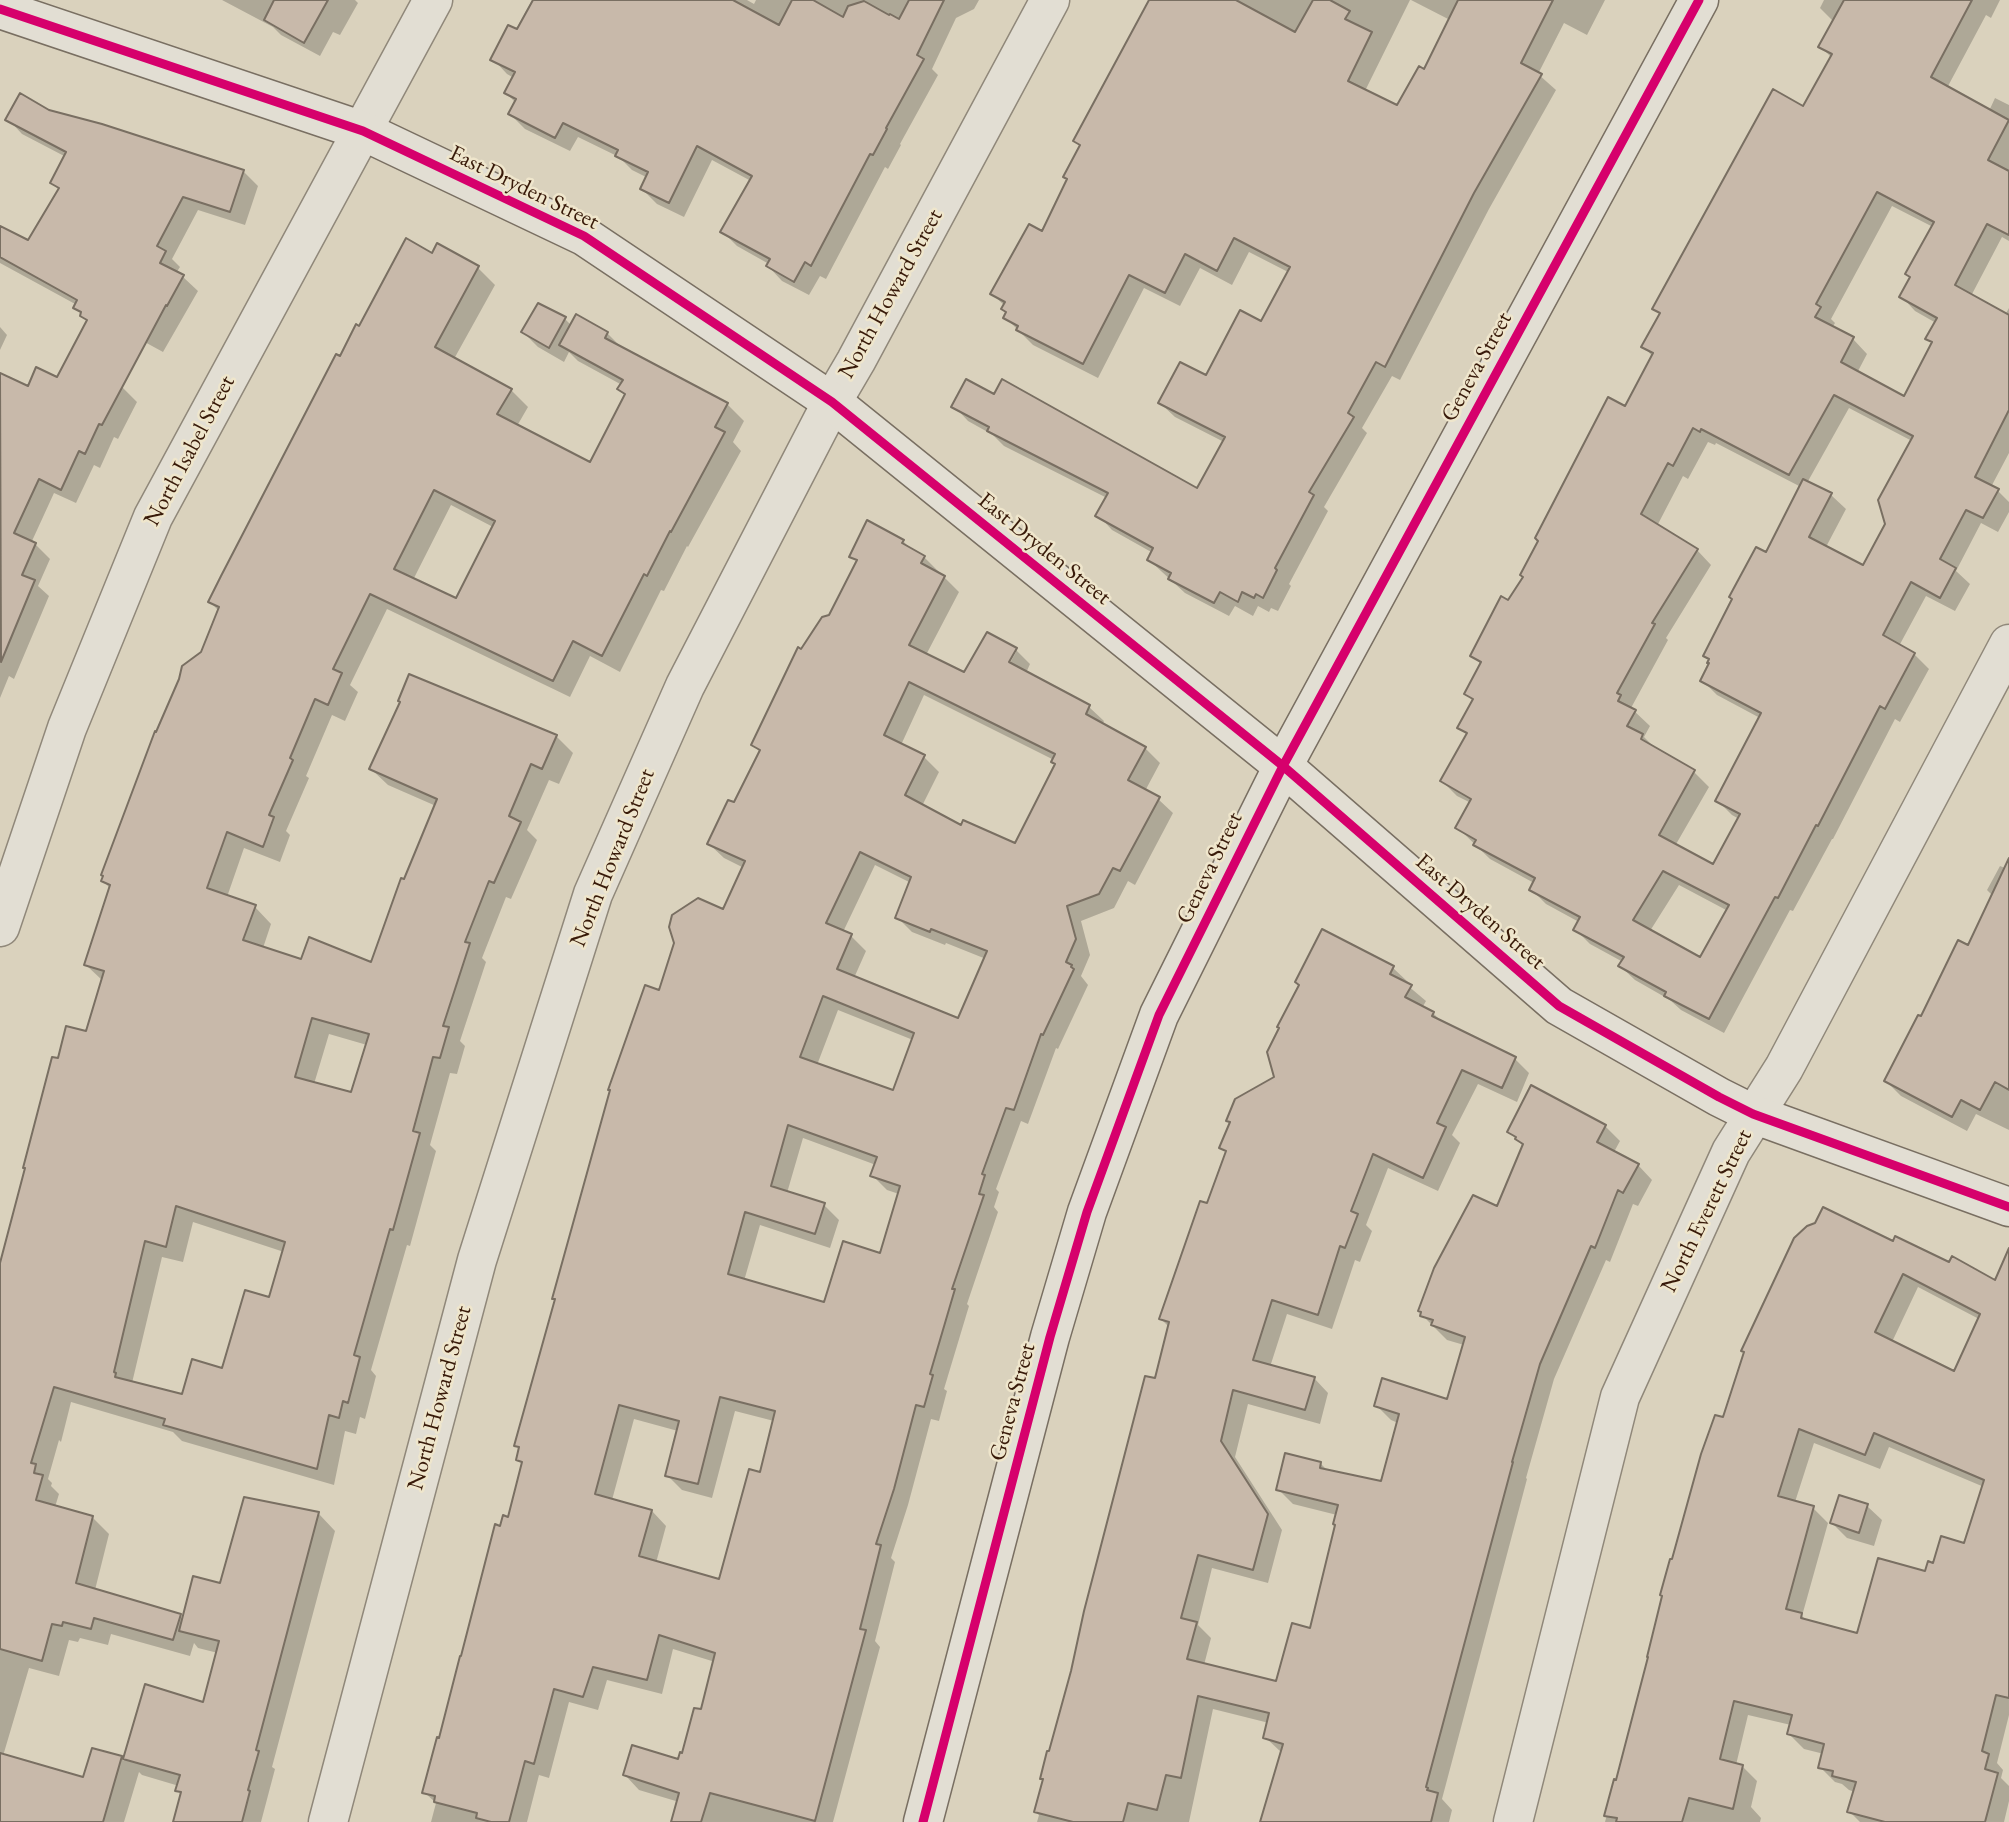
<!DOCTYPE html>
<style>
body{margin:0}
canvas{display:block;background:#dad2bd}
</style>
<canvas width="2009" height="1822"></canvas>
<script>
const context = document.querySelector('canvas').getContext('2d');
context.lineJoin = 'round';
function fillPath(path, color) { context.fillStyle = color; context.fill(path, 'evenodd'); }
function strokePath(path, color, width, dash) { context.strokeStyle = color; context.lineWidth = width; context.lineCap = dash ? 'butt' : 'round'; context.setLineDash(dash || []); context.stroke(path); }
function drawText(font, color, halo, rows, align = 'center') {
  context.font = font + ' "EB Garamond",serif'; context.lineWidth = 5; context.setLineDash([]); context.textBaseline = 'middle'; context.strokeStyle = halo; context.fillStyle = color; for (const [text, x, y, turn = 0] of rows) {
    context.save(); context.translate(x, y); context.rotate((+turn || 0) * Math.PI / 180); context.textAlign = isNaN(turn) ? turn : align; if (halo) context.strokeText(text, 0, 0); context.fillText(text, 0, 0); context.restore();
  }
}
fillPath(new Path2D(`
 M222,0H355L358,3L340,35L333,32L320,56L281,35L273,27Z
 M532,0H747L754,4L756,0H979L974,9L956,18L932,69L938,75L900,144L901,145L888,169L885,167L826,279L820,276L809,295L782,281L768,266L769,264L737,246L722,231L751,181L712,160L684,217L657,204L642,189L648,178L632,170L619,157L578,137L570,151L525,129L510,114L516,103L506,93L514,78L507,74L493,59L515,31Z
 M1151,0H1410L1365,91L1398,107L1424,71L1450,20L1411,0H1605L1587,35L1564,23L1538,74L1556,90L1489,209L1400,380L1392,376L1362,428L1367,433L1324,507L1328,511L1289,584L1291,586L1278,611L1271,608L1269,612L1258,606L1253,616L1235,606L1229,616L1185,593L1149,560L1153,553L1112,530L1098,515L1107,498L1004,446L993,435L968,421L954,406L1198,490L1224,442L1175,417L1160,403L1207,378L1261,324L1290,273L1249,252L1232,285L1200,268L1180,306L1144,288L1098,378L1033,345L1005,317L1008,313L1005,306L992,294L1042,233L1068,180L1081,147L1075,140Z
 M1824,0H2000L1991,18L1986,15L1947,88L1989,111L1995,98L2009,105V241L2002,237L1971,296L2005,315L2009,308V453L1991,487L1998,491L2009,502V512L1998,532L1981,523L1956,571L1970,584L1955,611L1926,596L1899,646L1914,654L1929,669L1900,722L1895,719L1833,839H1832L1793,911L1790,910L1724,1033L1681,1010L1670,1000L1635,980L1620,966L1623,962L1590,944L1575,929L1579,922L1546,904L1531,889L1534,883L1490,859L1457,827L1471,803L1457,796L1442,781L1468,736L1459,727L1473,701L1466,694L1482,665L1472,655L1509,602L1626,409L1653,357L1644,347L1661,315L1654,308L1803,108L1832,58L1820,46L1834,22L1820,8ZM1892,206L1933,227L1912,278L1901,296L1915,311L1936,323L1927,339L1933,344L1905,398L1857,373L1867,354L1853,339L1832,328L1835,323L1831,319ZM1849,408L1912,441L1887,524L1863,567L1826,547L1846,509L1831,495L1807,483ZM1708,442L1715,445L1716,443L1801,487L1767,554L1705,656L1710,663L1702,680L1717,695L1760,718L1717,800L1732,815L1739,819L1714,867L1675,846L1709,787L1694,772L1658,751L1644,737L1650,726L1631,708L1668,640L1666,638L1711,565L1697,550L1657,526L1683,476L1688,479ZM1679,885L1728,911L1701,959L1650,931Z
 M49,111L243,171L258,186L245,225L198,210L172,259L180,267L176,273L183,277L198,291L163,352L0,263V228L28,242L60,191L52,183L66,157L22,134L8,119Z
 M437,246L478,268L495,285L454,359L511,390L528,407L517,426L591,465L626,396L620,389L622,385L578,361L569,352L564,362L538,347L523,332L539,305L565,319L572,326L607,333L623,349L727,404L744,421L733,442L741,451L688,547L687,546L664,591L661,590L620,672L590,656L570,697L387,609L350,685L358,692L345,721L332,715L306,776L309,778L286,831L290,835L280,862L244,848L227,897L255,907L271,924L263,948L302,961L372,964L436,806L388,785L371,769L556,736L573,753L559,784L549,780L527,830L537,840L511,899L506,897L482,958L486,962L460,1041L465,1046L457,1074L450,1073L430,1145L436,1151L410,1246L407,1245L371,1370L376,1376L365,1419L360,1417L356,1434L345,1431L334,1485L182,1441L173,1432L71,1402L61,1442L59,1440L48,1479L52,1483L51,1486L59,1494L55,1507L92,1517L109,1534L95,1590L180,1616L184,1620L221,1585L245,1499L319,1514L335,1531L272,1767L275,1769L261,1822H175L182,1795L177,1790L179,1786L142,1775L139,1772L124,1822H0V1276L59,1060L88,1033L103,981L86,965L111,889L103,881L219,611L210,602L341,358L360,328L432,255ZM451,505L493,527L456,601L413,580ZM329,1034L367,1045L352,1094L314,1084ZM193,1222L284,1252L271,1299L223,1370L184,1396L132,1383L162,1257L183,1262ZM111,1634L190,1656L194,1643L198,1648L218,1653L204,1704L147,1687L124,1761L121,1758L84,1780L3,1756L29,1668L59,1676L69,1640L78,1642L80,1638L108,1645Z
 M0,327L7,335L0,350Z
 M68,359L122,387L137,402L118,439L114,437L100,468L94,465L76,503L54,493L32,541L50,559L38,586L49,596L14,679L9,676L0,698V375L29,388L58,379Z
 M903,541L913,551L924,557L939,572L937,574L944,577L959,592L926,655L965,675L1015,649L1030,664L1026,673L1089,707L1104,721L1102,725L1145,748L1160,763L1145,791L1158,799L1173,813L1135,885L1128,881L1114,908L1081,921L1090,955L1081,976L1088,985L1058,1049L1056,1048L1028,1124L1021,1121L996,1189L999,1192L994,1207L998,1212L967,1304L969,1306L944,1389L947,1391L939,1421L931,1419L908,1505L891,1558L895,1562L875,1641L880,1647L833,1822H676L679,1802L639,1790L625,1775L679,1762L684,1755L702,1712L715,1662L673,1649L662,1694L607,1680L598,1710L569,1702L549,1778L539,1775L527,1822H431L436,1803L424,1792L501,1528L509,1519L523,1464L518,1459L520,1450L516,1446L660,992L724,911L744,868L724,858L709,844L735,805L760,752L753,745L802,651L830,617L858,563L851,556ZM1012,652H1016L1006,670ZM924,695L1054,760L1056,765L1016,845L962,827L922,806L939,772L924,757L901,745ZM875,865L911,883L897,917L912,932L945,945L946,943L986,959L959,1020L854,978L866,951L851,936L843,932ZM838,1010L913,1040L895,1092L817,1065ZM803,1138L876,1165L872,1175L887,1190L899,1194L881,1255L825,1304L744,1281L760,1225L830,1248L839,1220L824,1205L787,1193ZM735,1411L774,1421L761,1474L720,1581L656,1563L666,1526L652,1511L612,1500L634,1419L678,1431L667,1475L682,1490L712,1498Z
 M2009,861V1130L1976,1114L1967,1131L1901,1096L1886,1081L1921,1018L1969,948L1993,896L1987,890L2000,866L2005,868Z
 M1323,931L1393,968L1408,982L1407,985L1426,1001L1422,1008L1433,1013L1443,1023L1515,1059L1529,1073L1517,1102L1478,1084L1452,1135L1460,1143L1438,1191L1388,1168L1366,1225L1372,1231L1360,1262L1355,1260L1332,1329L1287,1314L1270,1367L1314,1378L1328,1393L1320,1424L1248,1404L1235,1457L1282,1530L1268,1583L1212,1568L1198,1625L1211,1638L1204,1665L1277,1684L1311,1630L1337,1526V1515L1293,1504L1278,1489L1320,1463L1328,1471L1382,1483L1398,1423L1391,1420L1376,1405L1448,1401L1464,1345L1447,1340L1422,1315L1498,1208L1523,1146L1509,1132L1605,1126L1620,1141L1614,1152L1638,1165L1652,1180L1638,1206L1633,1204L1610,1262L1606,1260L1554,1379L1526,1478L1527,1479L1442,1799L1452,1810L1449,1822H1262L1282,1753L1265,1737L1269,1723L1213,1709L1189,1822H1037L1039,1815L1036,1812L1156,1380L1169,1327L1161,1319L1208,1205L1227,1153L1221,1148L1231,1124L1228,1120L1276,1078L1301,986Z
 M1894,1243L2009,1289V1715L1997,1763L2003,1770L2001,1778L2009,1786V1801L2004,1822H1860L1849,1811L1855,1792L1849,1790L1842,1784L1835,1782L1820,1767L1824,1754L1804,1749L1789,1734L1791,1725L1748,1715L1736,1765L1743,1767L1757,1781L1751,1807L1761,1818L1760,1822H1605L1673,1561L1724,1420ZM1918,1287L1979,1319L1954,1374L1892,1342ZM1814,1443L1880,1469L1889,1447L1984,1487L1965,1545L1934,1565L1859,1635L1808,1622L1802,1616L1828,1523L1813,1508L1795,1502Z
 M1867,1506L1882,1520L1874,1546L1847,1538L1832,1523Z`), '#0003');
const building = new Path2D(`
 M274,0H328L304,43L264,20Z
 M533,0H733L779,25L792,0H813L843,17L848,6L864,1L889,15L890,14L899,19L909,0H944L917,55L924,59L886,128L887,129L873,155L870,154L811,266L805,262L794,282L766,266L770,259L720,232L752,176L697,146L669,203L640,189L648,172L615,156L618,150L563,123L555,138L508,114L516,99L504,93L515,72L490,60L508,25L517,29Z
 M1149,0H1236L1295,32L1313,0H1330L1350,11L1345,19L1372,32L1348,81L1397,105L1419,66L1424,69L1458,0H1553L1521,63L1542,74L1474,193L1385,367L1376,362L1348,413L1354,417L1309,492L1314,495L1275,568L1277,570L1263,598L1256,594L1254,598L1242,592L1238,602L1220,592L1214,603L1168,579L1171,573L1147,560L1153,548L1095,516L1108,493L987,431L989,427L951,407L966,379L994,394L1002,379L1197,488L1225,437L1158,403L1180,362L1206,375L1240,310L1261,321L1290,267L1234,238L1217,271L1185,254L1165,293L1129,275L1083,364L1016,330L1018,326L1003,318L1006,312L1001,309L1005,302L990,294L1029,224L1042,231L1067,179L1063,177L1080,145L1073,141Z
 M1844,0H1972L1931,77L2009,120L1988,160L2009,171V235L1987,224L1955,285L2009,315V410L1975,477L1999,489L1983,518L1966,510L1940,559L1956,568L1940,598L1911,582L1883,635L1915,653L1885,709L1880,706L1818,826L1816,825L1778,898L1775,897L1709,1019L1664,996L1666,992L1618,966L1624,957L1573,930L1580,917L1529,890L1535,878L1473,845L1476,840L1455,828L1471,799L1440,781L1467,733L1457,728L1473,699L1464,694L1481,662L1470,656L1501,596L1508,600L1523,577L1520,575L1538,541L1535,538L1608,397L1625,406L1653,353L1641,347L1660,313L1652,309L1773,89L1803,106L1832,54L1818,47ZM1877,192L1934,222L1905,274L1910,277L1899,297L1937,318L1925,339L1932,342L1904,396L1841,362L1854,337L1815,317L1821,307L1816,304ZM1834,395L1913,436L1878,500L1885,524L1863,565L1809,537L1832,493L1803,479L1766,552L1756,547L1729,597L1732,599L1703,656L1709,659L1707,663H1709L1700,681L1761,713L1715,801L1740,814L1713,864L1659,835L1695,770L1641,739L1643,734L1627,726L1636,710L1618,701L1621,695L1617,693L1655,624L1652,623L1698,549L1641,514L1668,463L1673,466L1693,428L1700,432L1701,429L1789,475ZM1663,871L1729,905L1700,957L1633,920Z
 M20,93L49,110L102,124L244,170L230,212L183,197L157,246L166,251L160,263L184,275L167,306L166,305L102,425L99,424L85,454L79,451L61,490L39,479L14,533L36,543L22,575L35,580L1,662L0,373L28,386L36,367L57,377L87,320L80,316L81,312L73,308L77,300L0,257V226L28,240L59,188L50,183L66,152L5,120Z
 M406,238L432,253L437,243L479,266L435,347L512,389L497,414L590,462L625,394L617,389L623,380L559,345L576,314L608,332L605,338L728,403L715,427L725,432L671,532L670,531L647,576L644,574L602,656L573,641L553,681L370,594L333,669L342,673L328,705L315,699L290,758L293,760L269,815L274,817L263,847L227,832L207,888L256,905L243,940L301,959L309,937L371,962L401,878L404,879L437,799L369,769L400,702L398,701L409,674L557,735L542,769L531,764L509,816L521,822L494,883L489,881L465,942L470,943L443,1026L449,1027L440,1058L433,1057L413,1131L420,1133L393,1230L390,1229L354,1355L360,1357L348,1403L343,1401L339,1418L329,1415L317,1469L163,1425L165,1419L54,1387L31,1463L36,1464L34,1473L43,1475L36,1500L93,1516L76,1583L181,1614L173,1640L94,1618L91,1629L63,1622L62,1626L52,1624L42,1661L0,1649V1263L25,1168H23L52,1057L58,1058L66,1026L86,1031L104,971L84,965L110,885L101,881L103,876L101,875L155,731L156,732L179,679L182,666L201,652L219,607L208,602L221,576L336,354L340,356L356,324L359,326ZM434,490L495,521L456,598L394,569ZM312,1018L369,1034L351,1092L295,1077ZM176,1206L285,1242L269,1297L245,1290L222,1368L192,1359L182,1394L115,1377L116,1373L114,1372L145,1241L166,1247Z
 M538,303L566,317L549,348L521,332Z
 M867,520L904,540L902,543L925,556L921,563L945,576L909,645L964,672L987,632L1017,648L1009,662L1090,705L1086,714L1146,747L1128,780L1160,797L1120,871L1113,868L1099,894L1067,906L1076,939L1066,962L1072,965L1071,967L1074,969L1043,1035L1041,1034L1014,1110L1006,1108L982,1174L985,1175L979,1194L984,1195L952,1289H955L930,1374L933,1375L924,1407L916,1405L894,1489L876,1544L881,1545L860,1629L866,1630L815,1821L710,1793L701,1822H671L679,1793L623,1775L632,1745L678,1759L680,1752L682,1753L694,1708L701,1709L715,1653L659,1635L647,1680L593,1667L583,1697L554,1689L534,1764L525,1761L509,1822H491L476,1818L477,1813L434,1802L435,1796L422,1793L437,1737L439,1738L460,1656H461L495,1524L500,1526L503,1515L508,1517L522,1462L516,1460L519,1447L514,1446L555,1299H552L610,1090H608L645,985L659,990L674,943L669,927L672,915L698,898L723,909L745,861L707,844L728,800L734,802L760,750L751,745L798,647L801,649L822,617L829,615L857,560L849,557ZM909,682L1055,754L1051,762L1055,764L1015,843L963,820L961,825L905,795L925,755L884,735ZM860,852L911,877L895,918L930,932L931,929L987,951L958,1018L837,969L852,934L826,923ZM823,996L914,1033L893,1090L800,1057ZM788,1125L877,1157L870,1176L900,1186L880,1253L843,1241L824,1302L728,1274L745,1212L815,1234L825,1203L771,1186ZM720,1397L775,1411L760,1472L749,1469L719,1579L639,1556L652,1510L595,1494L619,1405L679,1421L665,1476L698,1484Z
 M2009,858V1090L1995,1082L1980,1110L1961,1100L1952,1117L1884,1081L1918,1015L1921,1016L1958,940L1968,945Z
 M1322,929L1394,966L1390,974L1412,985L1405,997L1434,1012L1432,1016L1516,1057L1502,1088L1462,1070L1437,1123L1446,1127L1423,1178L1373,1154L1351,1211L1358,1214L1345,1248L1340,1246L1318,1315L1272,1300L1253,1360L1315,1377L1305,1410L1233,1390L1221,1441L1268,1514L1253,1570L1198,1555L1181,1618L1197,1622L1187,1659L1276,1681L1292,1623L1310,1628L1335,1525L1333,1524L1338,1505L1276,1490L1285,1453L1321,1462L1320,1468L1381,1481L1399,1414L1374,1406L1382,1378L1447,1399L1465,1337L1431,1325L1433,1320L1420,1316L1421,1312L1418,1311L1434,1268L1473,1195L1497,1206L1523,1144L1515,1139L1516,1137L1507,1132L1531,1085L1606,1125L1597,1142L1639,1164L1623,1193L1618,1190L1595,1248L1591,1246L1540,1364L1512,1462H1513L1426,1787L1428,1788L1427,1790L1438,1793L1431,1822H1260L1283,1744L1263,1738L1269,1713L1198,1696L1181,1778L1166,1775L1157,1810L1128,1803L1123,1822H1073L1034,1812L1043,1779H1040L1047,1751H1049L1071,1671L1084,1611L1145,1376L1155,1378L1169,1322L1159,1319L1200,1201L1207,1203L1226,1151L1219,1148L1230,1122L1226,1121L1235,1099L1274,1077L1267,1052L1279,1028L1277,1027L1299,985L1295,982Z
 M1823,1207L1893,1241L1895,1236L1949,1262L1952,1256L1995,1280L2009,1248V1698L1996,1695L1982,1751L1989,1754L1985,1769L1998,1773L1985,1822H1885L1847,1812L1856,1782L1832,1776L1833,1771L1818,1768L1824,1744L1787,1734L1792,1715L1734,1701L1720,1759L1743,1765L1733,1809L1689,1798L1682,1822H1616L1617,1818L1604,1816L1614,1779L1616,1780L1648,1657H1647L1662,1596L1660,1595L1670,1559H1672L1701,1454L1715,1415L1723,1417L1744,1352L1741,1351L1794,1238L1807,1226L1815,1223ZM1903,1274L1980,1314L1954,1371L1875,1332ZM1799,1429L1865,1455L1874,1433L1984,1480L1964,1543L1941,1536L1933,1563L1928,1561L1925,1571L1878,1558L1857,1633L1801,1618L1802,1613L1786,1609L1814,1506L1778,1496Z
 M1839,1495L1868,1504L1859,1533L1830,1523Z
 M244,1497L319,1512L256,1750L259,1751L248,1790L250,1791L242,1822H173L181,1792L175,1791L180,1775L123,1759L145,1684L203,1702L219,1641L179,1631L193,1576L220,1583Z
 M92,1748L122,1756L103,1822H0V1753L83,1777Z`);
fillPath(building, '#c8b9aa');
strokePath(building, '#796f62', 2);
const street = new Path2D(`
 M0,927L67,728L153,517L433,0
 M328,1822L477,1260L593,894L685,686L832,402L856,361L1050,0
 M1513,1822L1620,1397L1731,1152L1784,1068L2009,644`);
const secondary = new Path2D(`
 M0,9L363,131L584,236L832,402L1283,766L1559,1006L1719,1097L1753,1114L2009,1207
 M923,1822L1050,1337L1087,1212L1159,1015L1283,766L1699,0`);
strokePath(street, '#90887a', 41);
strokePath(secondary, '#796f62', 41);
strokePath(street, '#e2ded3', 38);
strokePath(secondary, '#e2ded3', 38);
strokePath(new Path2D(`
 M0,9L363,131L584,236L832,402L1283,766L1559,1006L1719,1097L1753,1114L2009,1207
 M923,1822L1050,1337L1087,1212L1159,1015L1283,766L1699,0`), '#d6006c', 9);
drawText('23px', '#381a09', '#efe6cc', [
 ["East Dryden Street",524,188,26],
 ["North Howard Street",891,294,-61],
 ["Geneva Street",1477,367,-61],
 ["North Isabel Street",190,451,-62],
 ["East Dryden Street",1044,549,39],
 ["North Howard Street",613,858,-68],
 ["Geneva Street",1210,868,-64],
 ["East Dryden Street",1480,912,41],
 ["North Everett Street",1707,1211,-64],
 ["North Howard Street",440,1398,-75],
 ["Geneva Street",1013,1402,-75]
]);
</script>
